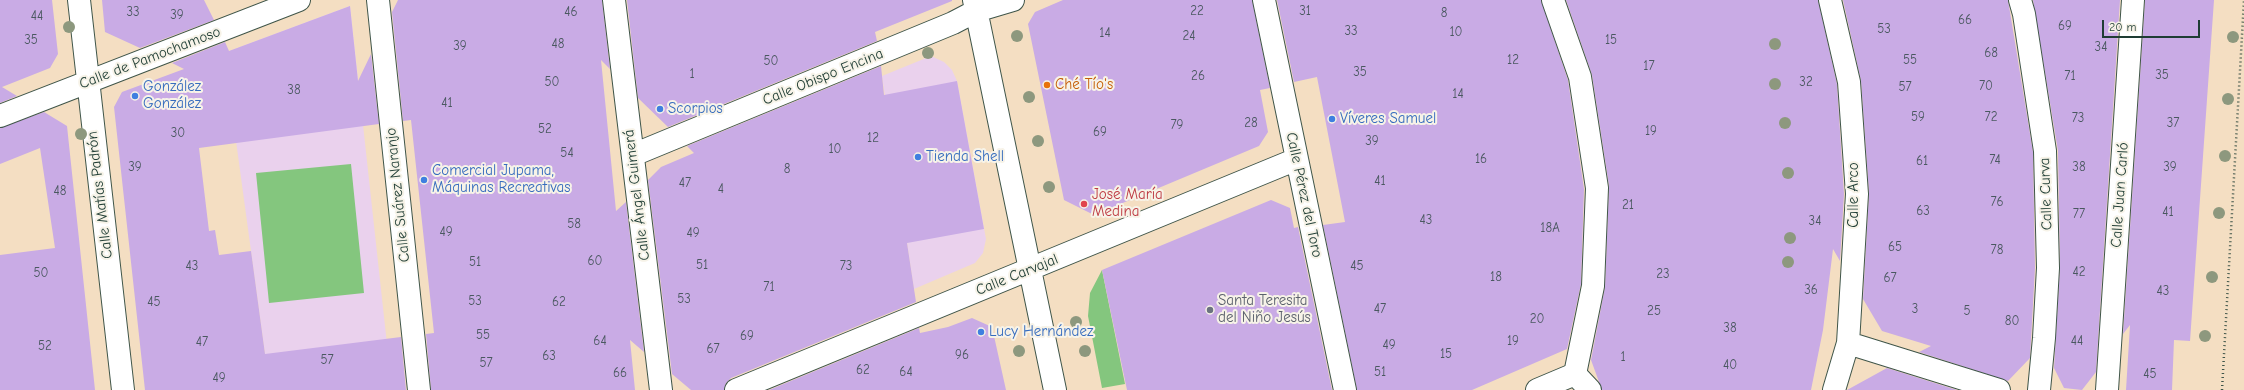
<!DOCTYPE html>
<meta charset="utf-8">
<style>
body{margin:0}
#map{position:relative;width:2244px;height:390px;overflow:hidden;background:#f4dec2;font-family:"Comic Neue",sans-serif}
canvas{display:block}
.scale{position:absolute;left:2102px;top:20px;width:98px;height:18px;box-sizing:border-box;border:2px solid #1f3d34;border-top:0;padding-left:5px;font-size:12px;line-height:14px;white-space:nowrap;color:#1f3d34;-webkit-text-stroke:3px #f7f3e8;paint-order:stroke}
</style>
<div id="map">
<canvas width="2244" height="390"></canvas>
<div class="scale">20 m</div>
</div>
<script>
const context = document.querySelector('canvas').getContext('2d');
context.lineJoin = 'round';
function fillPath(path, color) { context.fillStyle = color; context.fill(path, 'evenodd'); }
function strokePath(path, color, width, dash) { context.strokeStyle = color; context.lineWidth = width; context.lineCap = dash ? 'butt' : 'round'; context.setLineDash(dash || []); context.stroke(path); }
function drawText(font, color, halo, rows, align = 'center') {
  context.font = font + ' "Comic Neue",sans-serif'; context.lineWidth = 4; context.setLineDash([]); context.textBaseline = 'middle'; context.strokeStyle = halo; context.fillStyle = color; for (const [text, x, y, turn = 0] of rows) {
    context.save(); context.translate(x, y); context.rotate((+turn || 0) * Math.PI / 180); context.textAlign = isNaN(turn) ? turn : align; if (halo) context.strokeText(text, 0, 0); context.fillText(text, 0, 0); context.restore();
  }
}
fillPath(new Path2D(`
 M350,6L392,390H270L224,53Z
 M931,56L944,62L952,70L957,81L986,239L983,253L975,263L914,289L882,76Z`), '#ead1ed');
fillPath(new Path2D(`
 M351,164L364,293L269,303L256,173Z
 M1102,270L1125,384L1102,388L1088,316L1090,293Z`), '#84c67e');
fillPath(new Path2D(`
 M0,0H52L58,54L50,68L2,87L17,96L0,103Z
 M102,0H204L214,20L140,48L105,32Z
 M398,0H602L610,69L601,60L616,211L626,202L644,352L630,340L635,390H431L426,334L434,333L411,120L403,121L392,12Z
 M627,0H952V1L875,32L877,41L668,127L638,98Z
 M1063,0H1252L1270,88L1260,90L1268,132L1259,146L1094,215L1064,200L1028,24L1035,12Z
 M1277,0H1541L1568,80L1584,189L1581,284L1567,349L1472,390H1357L1323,225L1345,222L1317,77L1294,82Z
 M1566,0H1818L1837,84L1844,194L1840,261L1833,249L1823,330L1811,390H1602L1591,360L1605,287L1609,186L1592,75Z
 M1843,0H2008L2033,152L2035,268L2030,358L2008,381L1919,352L1931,346L1882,331L1863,299L1869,193L1861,81Z
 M2033,0H2120L2096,372L2082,390L2064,388L2054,368L2060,268L2058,151Z
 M2145,0H2214L2190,341L2174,340L2172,390H2126L2130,325L2123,334Z
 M350,6L358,81L371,54L379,124L199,148L209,231L215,230L219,255L251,251L265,354L401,337L406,390H145L114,107L122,92L184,69L172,63L225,42L229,51Z
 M881,66L884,95L957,81L984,229L907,243L916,302L731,378L726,383L724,390H691L672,374L648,180L661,167L694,153L687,146Z
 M44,112L67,126L95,390H0V255L55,248L40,148L0,164V128Z
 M1271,200L1290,208L1294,228L1298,227L1332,390H1127L1102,270Z
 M972,318L992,327L1006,390H769L919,328L920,333L948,327Z
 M1887,368L1957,390H1847Z`), '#c9abe5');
const minor = new Path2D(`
 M79,0L123,390
 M378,0L419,390
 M614,0L661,390
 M974,0L1055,390
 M1264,0L1345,390
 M1553,0L1580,77L1597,188L1593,286L1575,374
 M1830,0L1849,82L1857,194L1848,343L1834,390
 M2020,0L2024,14L2045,151L2048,268L2044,338L2039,390
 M0,116L299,0
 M633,155L953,23L976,11L1013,0
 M1848,343L1999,390
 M1575,374L1590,390
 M736,390L1297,159
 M1537,390L1575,374
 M2107,390L2133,0`);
strokePath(minor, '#3f5549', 24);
strokePath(new Path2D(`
 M2222,390L2244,0`), '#3f5549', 2.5, [1, 3]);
strokePath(minor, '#fff', 22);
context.fillStyle = '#8d987e';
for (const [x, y] of [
 [69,27],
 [1017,36],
 [2233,37],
 [1775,44],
 [928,53],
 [1775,84],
 [1029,97],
 [2228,99],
 [1785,123],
 [81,134],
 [1038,141],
 [2225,156],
 [1788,173],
 [1049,187],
 [2219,213],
 [1790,238],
 [1788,262],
 [2212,277],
 [1076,322],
 [2205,336],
 [1019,351],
 [1085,351]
]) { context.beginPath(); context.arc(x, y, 6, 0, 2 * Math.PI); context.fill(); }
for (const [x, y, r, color] of [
 [1047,85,4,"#e8710a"],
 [135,96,4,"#3f7fe0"],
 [660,109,4,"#3f7fe0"],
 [1332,119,4,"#3f7fe0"],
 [918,157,4,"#3f7fe0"],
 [424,180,4,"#3f7fe0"],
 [1084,204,4,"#e0444e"],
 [1210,310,4,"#6b7280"],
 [981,332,4,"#3f7fe0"]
]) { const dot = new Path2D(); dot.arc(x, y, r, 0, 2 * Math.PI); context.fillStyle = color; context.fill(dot); strokePath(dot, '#f7f3e8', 1.5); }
drawText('13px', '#4a5860', null, [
 ["22",1197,11],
 ["31",1305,11],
 ["33",133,12],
 ["46",571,12],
 ["8",1444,13],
 ["39",177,15],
 ["44",37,16],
 ["66",1965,20],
 ["69",2065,26],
 ["53",1884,29],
 ["33",1351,31],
 ["10",1456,32],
 ["14",1105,33],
 ["24",1189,36],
 ["35",31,40],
 ["15",1611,40],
 ["48",558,44],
 ["39",460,46],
 ["34",2101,47],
 ["68",1991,53],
 ["12",1513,60],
 ["55",1910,60],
 ["50",771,61],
 ["17",1649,66],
 ["35",1360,72],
 ["1",692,74],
 ["35",2162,75],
 ["26",1198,76],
 ["71",2070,76],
 ["50",552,82],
 ["32",1806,82],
 ["70",1986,86],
 ["57",1905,87],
 ["38",294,90],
 ["14",1458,94],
 ["41",447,103],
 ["59",1918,117],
 ["72",1991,117],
 ["73",2078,118],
 ["28",1251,123],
 ["37",2173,123],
 ["79",1177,125],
 ["52",545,129],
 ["19",1651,131],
 ["69",1100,132],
 ["30",178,133],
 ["12",873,138],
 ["39",1372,141],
 ["10",835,149],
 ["54",567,153],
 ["16",1481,159],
 ["74",1995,160],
 ["61",1922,161],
 ["39",135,167],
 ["38",2079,167],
 ["39",2170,167],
 ["8",787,169],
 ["41",1380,181],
 ["47",685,183],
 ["4",721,189],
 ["48",60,191],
 ["76",1997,202],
 ["21",1628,205],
 ["63",1923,211],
 ["41",2168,212],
 ["77",2079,214],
 ["43",1426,220],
 ["34",1815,221],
 ["58",574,224],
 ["18A",1550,228],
 ["49",446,232],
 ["49",693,233],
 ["65",1895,247],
 ["78",1997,250],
 ["60",595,261],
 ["51",475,262],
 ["51",702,265],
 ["43",192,266],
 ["73",846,266],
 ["45",1357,266],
 ["42",2079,272],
 ["50",41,273],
 ["23",1663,274],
 ["18",1496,277],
 ["67",1890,278],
 ["71",769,287],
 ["36",1811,290],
 ["43",2163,291],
 ["53",684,299],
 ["53",475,301],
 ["45",154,302],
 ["62",559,302],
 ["47",1380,309],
 ["3",1915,309],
 ["25",1654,311],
 ["5",1967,311],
 ["20",1537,319],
 ["80",2012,321],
 ["38",1730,328],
 ["55",483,335],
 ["69",747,336],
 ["64",600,341],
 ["19",1513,341],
 ["44",2077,341],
 ["47",202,342],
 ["49",1389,345],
 ["52",45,346],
 ["67",713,349],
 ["15",1446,354],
 ["96",962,355],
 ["63",549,356],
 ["1",1623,357],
 ["57",327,360],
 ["57",486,363],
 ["40",1730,365],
 ["62",863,370],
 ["64",906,372],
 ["51",1380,372],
 ["66",620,373],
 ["45",2150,374],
 ["49",219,378]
]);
drawText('15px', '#1f3d34', '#f7f3e8', [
 ["Calle de Pamochamoso",150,58,-21],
 ["Calle Obispo Encina",823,77,-22],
 ["Calle Curva",2046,194,-92],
 ["Calle Matías Padrón",100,195,-97],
 ["Calle Suárez Naranjo",398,195,-96],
 ["Calle Ángel Guimerá",637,195,-97],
 ["Calle Pérez del Toro",1304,195,78],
 ["Calle Arco",1854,195,-90],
 ["Calle Juan Carló",2120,195,-86],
 ["Calle Carvajal",1017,275,-22]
]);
drawText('15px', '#c56008', '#f7f3e8', [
 ["Ché Tío's",1055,85]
], 'left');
drawText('15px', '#366cbe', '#f7f3e8', [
 ["González",143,87],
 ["González",143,104],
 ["Scorpios",668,109],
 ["Víveres Samuel",1340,119],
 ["Tienda Shell",926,157],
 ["Comercial Jupama,",432,171],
 ["Máquinas Recreativas",432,188],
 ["Lucy Hernández",989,332]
], 'left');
drawText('15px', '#be3a42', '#f7f3e8', [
 ["José María",1092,195],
 ["Medina",1092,212]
], 'left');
drawText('15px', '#5b616d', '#f7f3e8', [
 ["Santa Teresita",1218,301],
 ["del Niño Jesús",1218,318]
], 'left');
</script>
